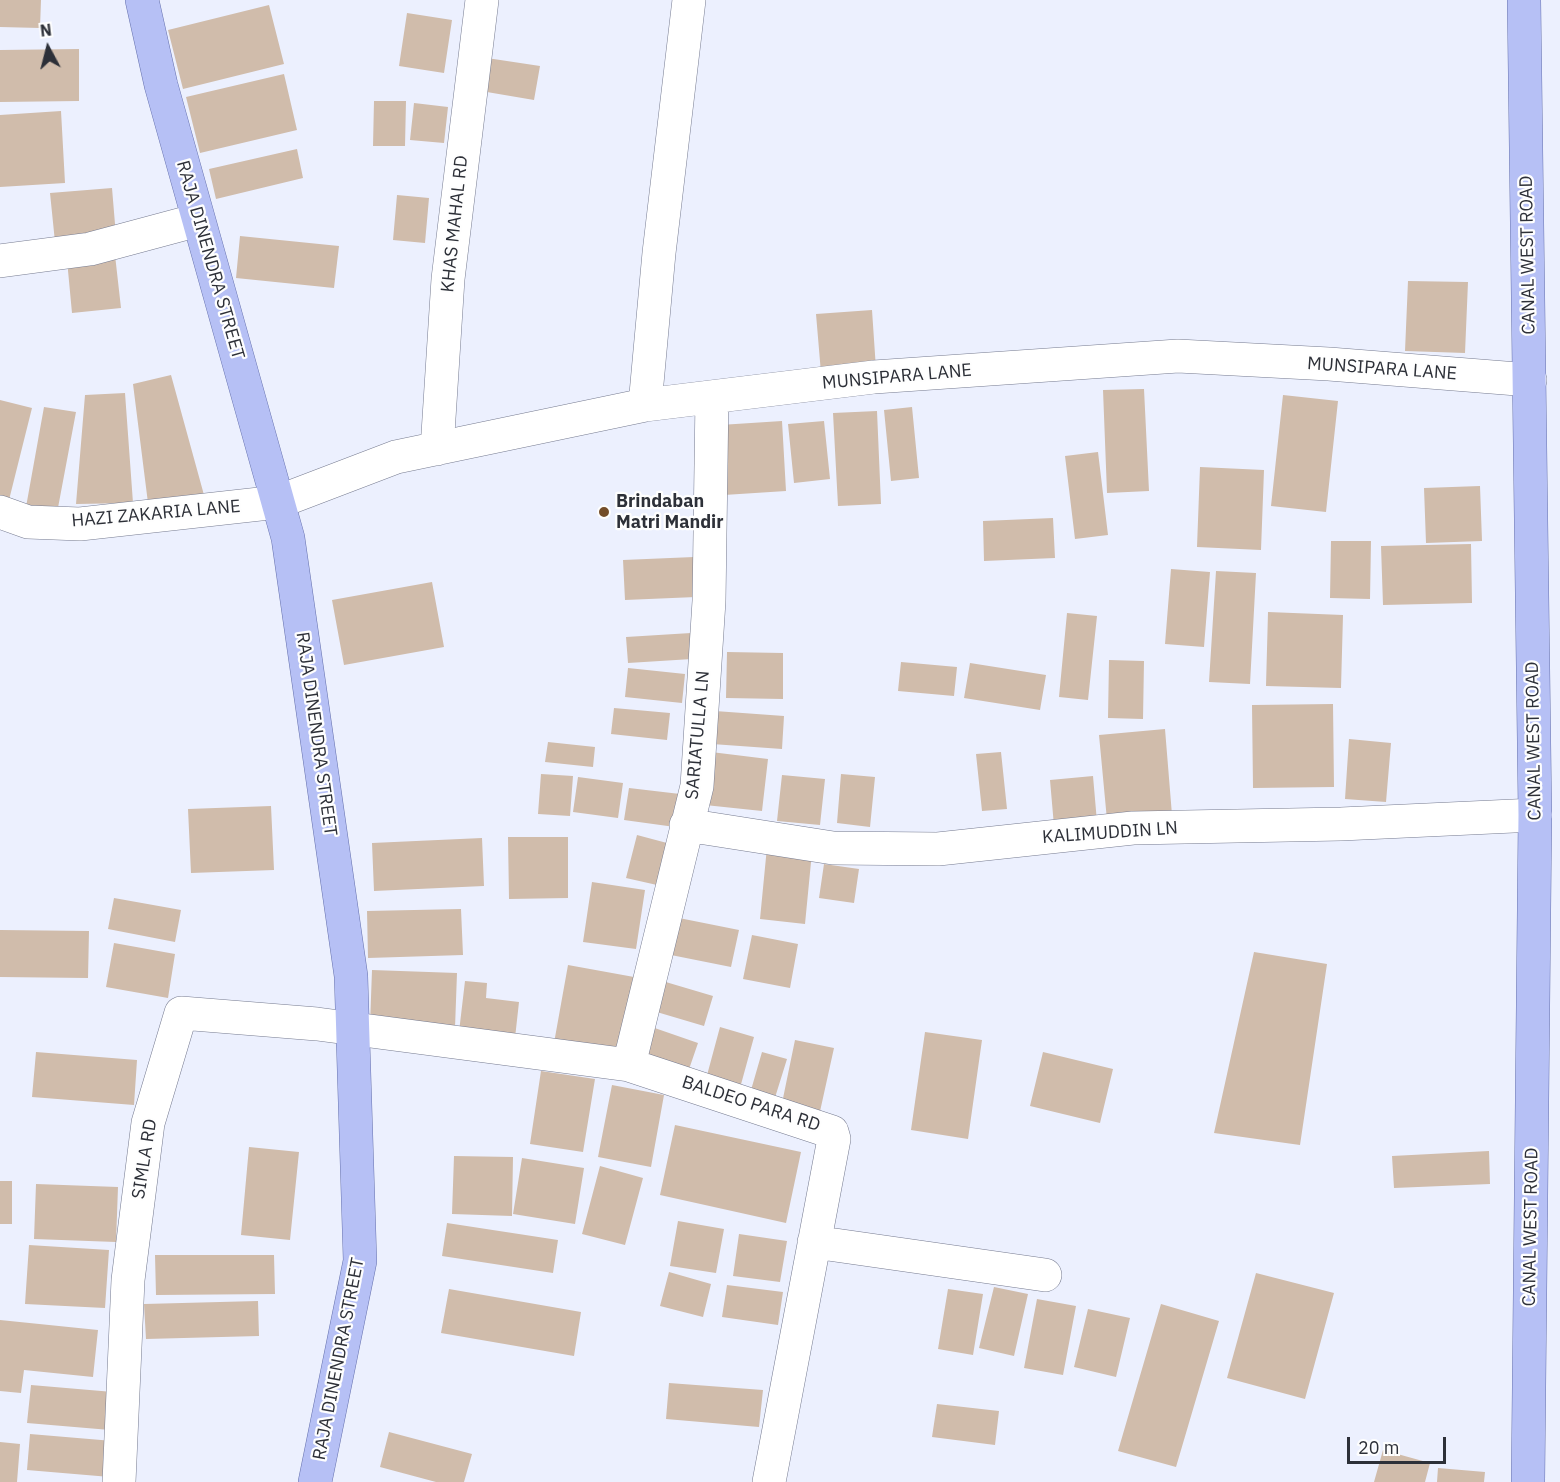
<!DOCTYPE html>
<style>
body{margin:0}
#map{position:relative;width:1560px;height:1482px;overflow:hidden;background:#ecf0fe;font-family:"IBM Plex Sans",sans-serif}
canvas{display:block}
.north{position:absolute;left:18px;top:18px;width:60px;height:60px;-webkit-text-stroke:4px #fefefe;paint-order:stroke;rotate:353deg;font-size:16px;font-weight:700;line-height:24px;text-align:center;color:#2d3038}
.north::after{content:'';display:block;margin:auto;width:21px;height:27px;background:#2d3038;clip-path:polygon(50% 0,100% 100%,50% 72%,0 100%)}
.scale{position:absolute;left:1347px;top:1437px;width:99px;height:27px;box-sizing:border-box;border:3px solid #2d3038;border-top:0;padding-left:8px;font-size:18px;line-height:21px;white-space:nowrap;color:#2d3038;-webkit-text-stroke:4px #fefefe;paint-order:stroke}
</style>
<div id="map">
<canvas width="1560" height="1482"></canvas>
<div class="north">N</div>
<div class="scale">20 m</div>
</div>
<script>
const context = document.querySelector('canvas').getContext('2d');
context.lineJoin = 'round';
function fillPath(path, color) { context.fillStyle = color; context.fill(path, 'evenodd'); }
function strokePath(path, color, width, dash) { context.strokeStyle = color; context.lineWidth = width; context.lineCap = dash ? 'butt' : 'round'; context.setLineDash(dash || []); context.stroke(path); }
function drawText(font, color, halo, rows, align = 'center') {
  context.font = font + ' "IBM Plex Sans",sans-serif'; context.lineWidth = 4.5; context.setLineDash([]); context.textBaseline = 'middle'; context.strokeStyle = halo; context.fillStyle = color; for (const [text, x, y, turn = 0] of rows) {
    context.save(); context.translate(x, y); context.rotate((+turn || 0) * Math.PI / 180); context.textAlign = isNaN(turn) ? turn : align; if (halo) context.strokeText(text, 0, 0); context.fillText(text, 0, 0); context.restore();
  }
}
fillPath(new Path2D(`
 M0,0H41L40,28L0,27Z
 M269,5L284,64L183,89L168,30Z
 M407,13L452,20L444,73L399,66Z
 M79,49V101L0,102V50Z
 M487,58L540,66L534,100L481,91Z
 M284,74L297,130L200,153L186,97Z
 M374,101H406L405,146H373Z
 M414,103L448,107L444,143L410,140Z
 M61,111L65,183L0,187V115Z
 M297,149L303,178L216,199L209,169Z
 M112,188L116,236L55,242L50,193Z
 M397,195L429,198L425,243L393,240Z
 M240,236L339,246L334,288L236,278Z
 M115,255L121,308L72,313L67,260Z
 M1408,281L1468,282L1465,353L1405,351Z
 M872,310L876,369L821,373L816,314Z
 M171,375L204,495L149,511L133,384Z
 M1144,389L1149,491L1107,493L1103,390Z
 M125,393L133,503L76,504L85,395Z
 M1283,395L1338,401L1326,512L1271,506Z
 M0,400L32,408L9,500L0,498Z
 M44,407L76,412L57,513L26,507Z
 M912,407L919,478L891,481L884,410Z
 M877,411L881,504L838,506L833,413Z
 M782,421L786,491L724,495L720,425Z
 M824,421L830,479L794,483L788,424Z
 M1098,452L1108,535L1075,539L1065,456Z
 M1200,467L1264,470L1261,550L1197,547Z
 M1480,486L1482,541L1426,543L1424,488Z
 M1053,518L1055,558L984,561L983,521Z
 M1331,541H1371L1370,599L1330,598Z
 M1471,544L1472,603L1383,605L1381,546Z
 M694,557L696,597L625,600L623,560Z
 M1171,569L1210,572L1204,647L1165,644Z
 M1216,571L1256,573L1250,684L1209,682Z
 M432,582L444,647L344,665L332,600Z
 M1268,612L1343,615L1341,688L1266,686Z
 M1067,613L1097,616L1088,700L1059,697Z
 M691,633L692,659L628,663L626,637Z
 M727,652L783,653V699L726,698Z
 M1109,660L1144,661L1143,719L1108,718Z
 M901,662L957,667L954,696L898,691Z
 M970,663L1046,675L1040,710L964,698Z
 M628,668L685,674L682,703L625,697Z
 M1333,704L1334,787L1253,788L1252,705Z
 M614,708L670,713L667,740L611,734Z
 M715,711L784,716L782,749L712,744Z
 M1165,729L1172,815L1107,820L1099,735Z
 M1349,739L1391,743L1386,802L1345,799Z
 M548,742L595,747L593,767L545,762Z
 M711,752L768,759L762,811L705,805Z
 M1001,752L1007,809L982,811L976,754Z
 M541,774L573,776L570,816L538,814Z
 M841,774L875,777L870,827L837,823Z
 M782,775L825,779L820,825L777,821Z
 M1093,776L1097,822L1054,826L1050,780Z
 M578,777L623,783L618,818L573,812Z
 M629,788L680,794L675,827L624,820Z
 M271,806L274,870L191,873L188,809Z
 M637,835L667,843L657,885L626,878Z
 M508,837H568V898L509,899Z
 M482,838L484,886L374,891L372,843Z
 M767,847L812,852L805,924L760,919Z
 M824,864L859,869L854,903L819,898Z
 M592,882L645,890L636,949L583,942Z
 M114,898L181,910L175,942L108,929Z
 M461,909L463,955L368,958L367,911Z
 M674,917L739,930L731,967L666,954Z
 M0,930L89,931L88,978L0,977Z
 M752,935L798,944L790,988L743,979Z
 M114,943L175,954L168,998L106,987Z
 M1254,952L1327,964L1300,1145L1214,1133Z
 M568,965L634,977L619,1055L554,1043Z
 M372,970L457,973L455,1028L370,1025Z
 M659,980L713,996L704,1026L650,1010Z
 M465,981L487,983L486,998L519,1002L515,1038L459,1032Z
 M646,1025L698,1043L686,1078L648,1065Z
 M720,1027L754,1037L740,1088L706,1079Z
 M925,1032L982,1040L968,1139L911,1130Z
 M795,1040L834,1048L819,1116L781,1108Z
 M36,1052L137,1060L134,1105L32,1097Z
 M762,1052L787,1059L773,1104L749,1097Z
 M1043,1052L1113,1069L1100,1123L1030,1106Z
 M541,1071L595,1079L583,1152L530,1144Z
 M612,1085L664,1095L651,1167L598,1157Z
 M675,1125L801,1152L786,1223L660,1195Z
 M249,1147L299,1152L290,1240L241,1235Z
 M1489,1151L1490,1184L1394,1188L1392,1156Z
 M454,1156L513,1157L512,1216L452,1214Z
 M522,1158L584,1168L575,1224L513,1214Z
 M600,1166L643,1178L625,1245L582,1234Z
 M0,1181H12V1224H0Z
 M36,1184L118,1187L116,1242L34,1239Z
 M678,1221L724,1229L716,1273L670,1266Z
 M447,1223L558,1240L553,1273L442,1256Z
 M739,1234L787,1241L780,1282L733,1276Z
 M29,1245L109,1250L105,1308L25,1304Z
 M155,1255H274L275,1294L156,1295Z
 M669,1272L711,1284L703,1317L660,1306Z
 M1256,1273L1334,1293L1305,1399L1227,1378Z
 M727,1285L783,1292L778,1325L722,1317Z
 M994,1287L1028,1294L1014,1356L979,1348Z
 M449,1289L581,1312L574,1356L441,1333Z
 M948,1289L983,1294L973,1355L938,1349Z
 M1037,1299L1076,1306L1063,1375L1024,1368Z
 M258,1301L259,1336L146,1339L144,1304Z
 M1161,1304L1219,1321L1176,1467L1118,1451Z
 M1088,1309L1130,1318L1116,1377L1074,1367Z
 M0,1320L98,1330L93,1377L24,1370L21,1393L0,1391Z
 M669,1383L763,1390L759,1427L666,1419Z
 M31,1385L113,1392L110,1430L27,1423Z
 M937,1404L999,1411L995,1445L932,1437Z
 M389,1432L472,1454L464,1482H436L380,1467Z
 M30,1434L113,1441L110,1477L27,1470Z
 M0,1442L20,1444L17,1482H0Z
 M1383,1450L1430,1463L1425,1482H1374Z
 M1438,1468L1485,1472L1484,1482H1437Z`), '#d0bcab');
const minor = new Path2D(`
 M0,261L90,249L198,220
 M645,405L659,253L689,0
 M437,449L448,279L482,0
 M0,512L28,522L80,524L278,502L396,457L645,405L874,377L1178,356L1329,364L1530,380
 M686,825L833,848L938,849L1133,828L1341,824L1535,815
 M629,1065L697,786L709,601L712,397
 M814,1242L1045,1275
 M119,1482L128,1280L148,1123L181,1013L317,1024L629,1065L832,1132L834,1139L769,1482`);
const major = new Path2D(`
 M142,0L161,85L288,538L351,976L360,1261L315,1482
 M1524,0L1535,815L1528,1482`);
strokePath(minor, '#767b90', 34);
strokePath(major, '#6772ae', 34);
strokePath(minor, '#fff', 33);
strokePath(major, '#b6c0f5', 33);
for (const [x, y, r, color] of [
 [604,512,6,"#734d29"]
]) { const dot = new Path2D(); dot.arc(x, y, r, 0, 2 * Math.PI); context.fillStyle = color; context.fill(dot); strokePath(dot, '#fefefe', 2); }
drawText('18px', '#2d3038', '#fefefe', [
 ["KHAS MAHAL RD",455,224,-84],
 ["CANAL WEST ROAD",1528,255,-91],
 ["RAJA DINENDRA STREET",210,260,74],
 ["MUNSIPARA LANE",1382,369,4],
 ["MUNSIPARA LANE",897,377,-5],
 ["HAZI ZAKARIA LANE",156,514,-5],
 ["RAJA DINENDRA STREET",316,734,82],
 ["SARIATULLA LN",698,735,-85],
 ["CANAL WEST ROAD",1534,741,-91],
 ["KALIMUDDIN LN",1110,833,-4],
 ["BALDEO PARA RD",751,1104,18],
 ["SIMLA RD",145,1159,-81],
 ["CANAL WEST ROAD",1531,1227,-89],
 ["RAJA DINENDRA STREET",339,1359,-79]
]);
drawText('bold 18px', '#2d3038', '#fefefe', [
 ["Brindaban",616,502],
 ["Matri Mandir",616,523]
], 'left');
</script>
